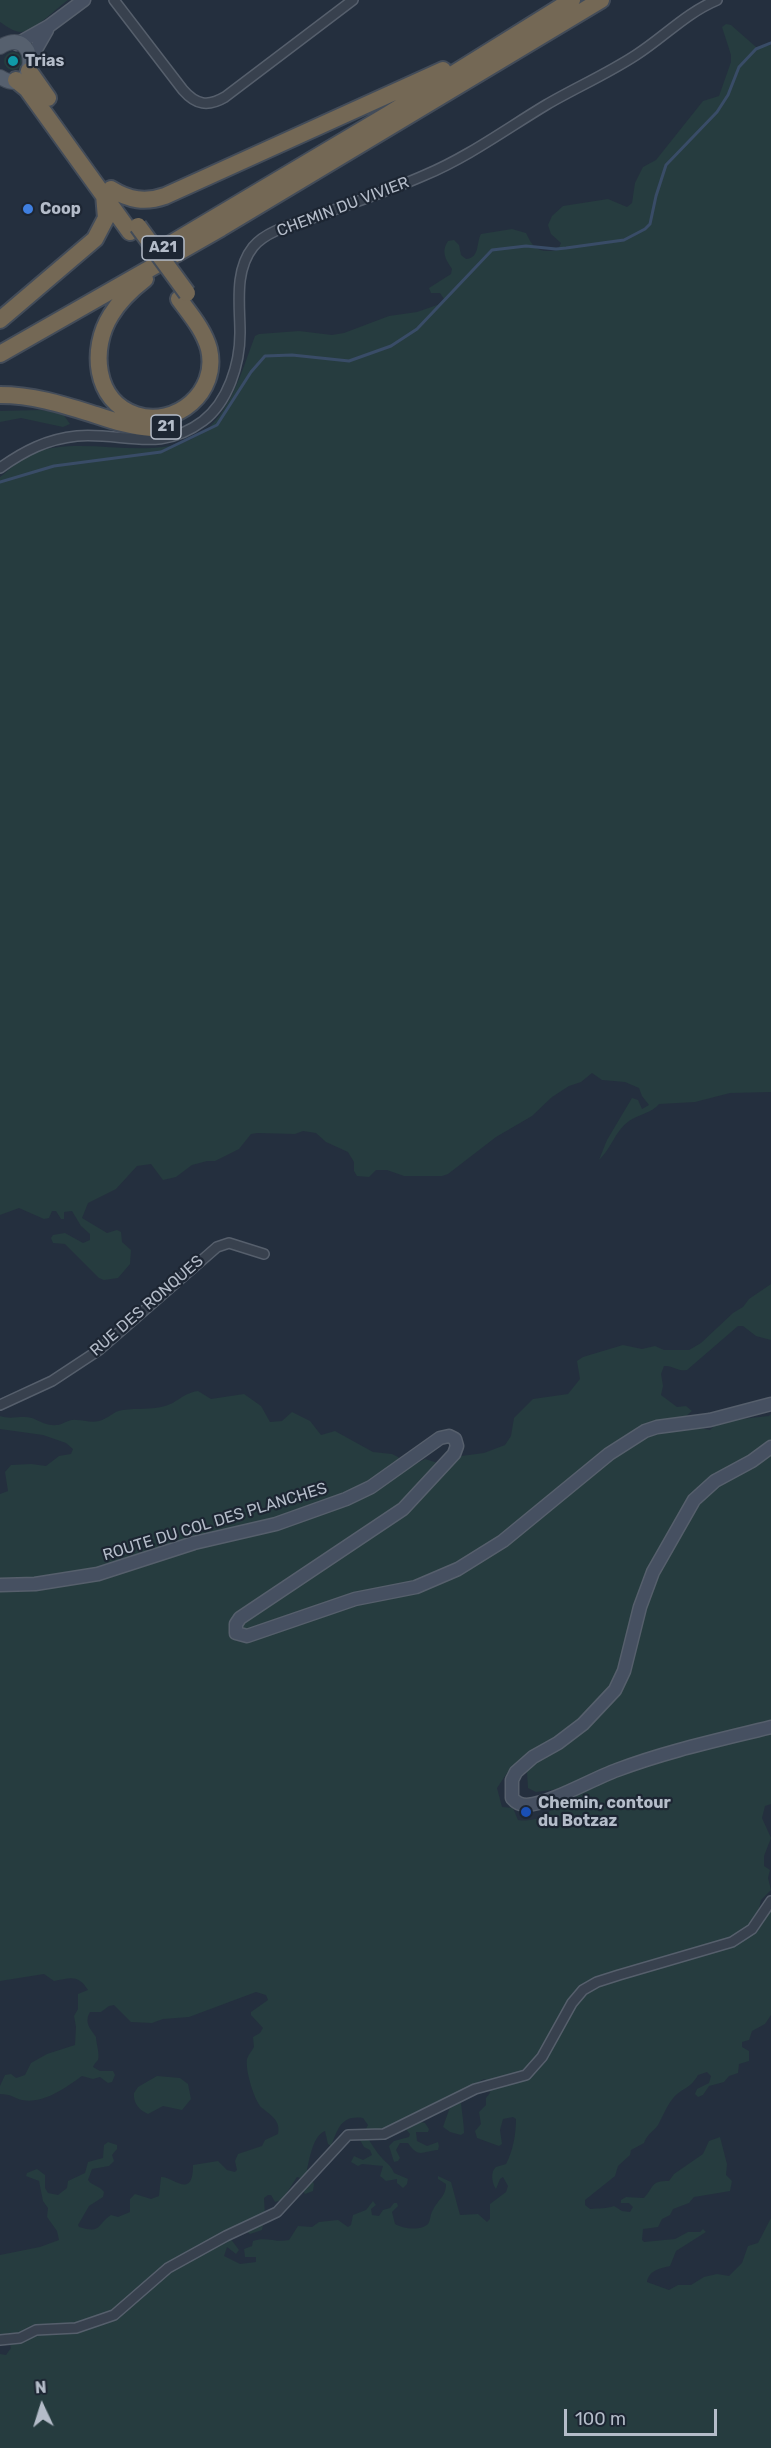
<!DOCTYPE html>
<style>
body{margin:0}
#map{position:relative;width:771px;height:2448px;overflow:hidden;background:#242f3e;font-family:Rubik,sans-serif}
canvas{display:block}
.north{position:absolute;left:12px;top:2376px;width:60px;height:60px;-webkit-text-stroke:4px #1d2633;paint-order:stroke;rotate:356deg;font-size:16px;font-weight:700;line-height:24px;text-align:center;color:#b4bcc9}
.north::after{content:'';display:block;margin:auto;width:21px;height:27px;background:#b4bcc9;clip-path:polygon(50% 0,100% 100%,50% 72%,0 100%)}
.scale{position:absolute;left:564px;top:2409px;width:153px;height:27px;box-sizing:border-box;border:3px solid #b4bcc9;border-top:0;padding-left:8px;font-size:18px;line-height:21px;white-space:nowrap;color:#b4bcc9;-webkit-text-stroke:4px #1d2633;paint-order:stroke}
</style>
<div id="map">
<canvas width="771" height="2448"></canvas>
<div class="north">N</div>
<div class="scale">100 m</div>
</div>
<script>
const context = document.querySelector('canvas').getContext('2d');
context.lineJoin = 'round';
function fillPath(path, color) { context.fillStyle = color; context.fill(path, 'evenodd'); }
function strokePath(path, color, width, dash) { context.strokeStyle = color; context.lineWidth = width; context.lineCap = dash ? 'butt' : 'round'; context.setLineDash(dash || []); context.stroke(path); }
function drawText(font, color, halo, rows, align = 'center') {
  context.font = font + ' Rubik,sans-serif'; context.lineWidth = 4.5; context.setLineDash([]); context.textBaseline = 'middle'; context.strokeStyle = halo; context.fillStyle = color; for (const [text, x, y, turn = 0] of rows) {
    context.save(); context.translate(x, y); context.rotate((+turn || 0) * Math.PI / 180); context.textAlign = isNaN(turn) ? turn : align; if (halo) context.strokeText(text, 0, 0); context.fillText(text, 0, 0); context.restore();
  }
}
fillPath(new Path2D(`
 M0,0H68C58,7 33,32 21,32C14,32 6,26 0,22Z
 M726,24L731,25L756,47L771,45V1092L730,1093L695,1102L659,1104C652,1113 639,1114 629,1121C615,1131 611,1149 599,1160L607,1140L632,1098L638,1100L642,1109L649,1105L642,1096L639,1088L625,1082L602,1080L592,1073L581,1082L569,1086L552,1097L532,1116L496,1137L448,1174L442,1176H404L387,1170H376L369,1177L357,1176L354,1171V1162L348,1152L326,1142L316,1133L303,1131L295,1134L257,1133L251,1134L239,1149L215,1161H207L192,1165L176,1177L163,1180L151,1164L137,1166L116,1189L88,1203L82,1218L107,1233L117,1230L121,1232L122,1242L131,1250L130,1264L118,1278L104,1280L99,1278L65,1244L53,1243L51,1238L53,1235L65,1233L83,1243L90,1240V1234L81,1226L72,1211L64,1212V1219H61L56,1211H52L49,1218L44,1219L19,1208L0,1215V477C11,469 19,458 33,453C95,430 178,477 222,412C238,388 245,362 255,336L259,334L299,331L332,335L344,333L389,316L417,312L443,303L444,299L440,293H431L429,288L451,274L452,269C445,259 441,251 448,241L454,240L459,245L461,255L466,259C480,258 476,243 481,234L512,229L526,233C534,250 539,253 558,250L561,243L551,234L548,225L552,216L563,206L608,199L627,207L632,203L635,183L643,167L656,160L703,101L719,96L731,62V55L722,27Z
 M4 61a9 9 0 1 1 18 0a9 9 0 1 1-18 0Z
 M41,410L63,414L70,424L63,427L21,418L0,422V411Z
 M771,1284V1340L756,1336L743,1326H738L687,1370C678,1372 673,1365 664,1366L661,1374L663,1386L661,1395L677,1407L686,1406L692,1411L686,1416L685,1425L710,1430L719,1421L731,1416L742,1419L769,1416L771,1414V1804L765,1806L762,1818L771,1838L764,1856V1866L770,1870L768,1878L771,1890L761,1900L758,1913L765,1917L771,1908V2015L765,2024L752,2031L749,2040L742,2042V2047L749,2051V2061L739,2064L738,2073L729,2076L724,2082L709,2086L703,2095L698,2097L695,2094L697,2089L709,2083L711,2076L707,2072L698,2075C690,2089 684,2087 674,2097C667,2105 663,2116 658,2125C653,2132 647,2134 644,2143L631,2150L630,2155L618,2166L615,2176L585,2200V2205L590,2209C599,2208 606,2209 614,2206L622,2211L630,2212L633,2207L629,2203H621V2200L626,2197L644,2198C655,2186 650,2181 669,2181L674,2174L703,2154L709,2141L720,2137L727,2164L726,2175L732,2181L730,2191L694,2197L689,2203L673,2209L670,2215L662,2219L658,2227L643,2229L642,2240L644,2242L675,2239L688,2232H700L703,2229L706,2232L676,2251L670,2266C661,2268 649,2270 647,2282L669,2290L678,2285H691L704,2277L717,2274L729,2276L742,2263L748,2246L758,2243L771,2218V2448H0V2354L6,2355L11,2348L7,2336L0,2335V2255L40,2247L59,2240L57,2231L47,2217L48,2208L43,2201L39,2181L26,2176L27,2173L37,2169L45,2175V2188L48,2193L58,2195L67,2188L68,2181L85,2173L88,2162L103,2158L104,2145L108,2142L117,2145V2149L112,2155L114,2161L109,2166L92,2169L88,2180C92,2186 99,2185 104,2192L103,2197L89,2206L78,2225L79,2227C102,2234 96,2225 111,2215L118,2217L130,2212V2199L135,2194L151,2199L159,2196L161,2177C173,2176 193,2201 193,2165L218,2161L227,2170L235,2172L237,2170L235,2161L238,2154L262,2146L265,2140L278,2134C281,2121 271,2115 262,2108C254,2101 245,2069 247,2059C248,2055 252,2051 254,2047L253,2037L260,2033L263,2028L251,2015V2012L268,2000L266,1995L256,1992L189,2017L163,2019L152,2023L131,2022L114,2005L109,2006L101,2012H90C84,2023 90,2028 96,2037C96,2043 100,2054 98,2060C96,2062 94,2064 93,2067L100,2071H113L115,2075L112,2082L108,2083L100,2077L93,2079L82,2076C65,2088 44,2104 22,2100C14,2098 11,2094 0,2094V2086L5,2075L11,2074L16,2078L25,2075L31,2063L47,2054L75,2045L76,2027L74,2016L78,2009V1994L88,1990C78,1974 70,1978 54,1981L44,1974L0,1981V1494L8,1491L5,1472L11,1465L31,1464L46,1466L59,1456L71,1454L73,1449L66,1443L43,1435L0,1429V1416C11,1420 22,1415 32,1418C42,1422 46,1426 58,1425C64,1424 69,1419 76,1420C84,1420 91,1423 99,1421C108,1419 113,1411 123,1410C137,1408 152,1410 165,1406C179,1402 181,1394 198,1391L211,1399L244,1394L261,1406L270,1422L282,1421L292,1412L310,1421L321,1435L335,1431L373,1452L392,1454L398,1457L406,1467H410L425,1459L438,1463L454,1457L484,1453L505,1445L511,1436L514,1418L533,1399L568,1394L580,1379L577,1361L583,1357L623,1345L642,1349L655,1346L664,1350H689L701,1343L733,1313L743,1307L749,1299ZM526,1756L528,1788L536,1792L558,1789L562,1800C549,1813 538,1823 518,1820L513,1808L502,1807L497,1788L509,1770ZM484,2079L487,2081L490,2093L486,2098V2105L479,2112L481,2124L475,2131L477,2138L499,2146L502,2144L500,2130L503,2119L513,2117L516,2119C516,2134 513,2151 506,2164C503,2165 499,2166 496,2167C490,2171 492,2184 496,2189L500,2179L503,2177L508,2186L506,2192L490,2204V2219L487,2222L478,2214L460,2215L451,2182L438,2176V2179L446,2184C446,2197 438,2199 433,2210C430,2214 431,2219 428,2224C421,2231 403,2229 395,2224L392,2212L398,2206L397,2203H394L390,2208L383,2210L379,2216L372,2215L371,2209L376,2205L373,2201L366,2210L353,2215L351,2225L348,2227L338,2220L319,2222L312,2227L298,2226L289,2240C277,2243 265,2236 253,2241L252,2246L244,2249L245,2257H256V2262L240,2264L224,2256L227,2247L236,2254L239,2250L227,2234L248,2225L247,2232L250,2234L262,2230L265,2215L264,2198L268,2195H271L275,2202L282,2200L297,2177L304,2179L303,2191L305,2194L313,2191L314,2184L307,2169C310,2157 313,2136 325,2131L328,2144L331,2146C338,2130 340,2115 363,2118L368,2125L360,2140L364,2147L370,2150L372,2155L363,2160L354,2156L351,2162L358,2166L362,2164L383,2166L380,2176L386,2181L397,2179V2183L403,2188L407,2184L408,2179L394,2173C391,2165 386,2163 381,2157C377,2153 373,2146 369,2140L371,2134L385,2138L389,2136L392,2131L404,2127L410,2134L409,2137L394,2141L389,2146L394,2162L398,2161L400,2158L396,2150L400,2143H408C419,2159 422,2151 438,2150L439,2146L438,2142L427,2146L417,2141L416,2132H428L429,2129L425,2123L417,2121L424,2111L431,2116L436,2115L445,2100L450,2107L443,2127L450,2132L461,2135L464,2133C464,2119 460,2106 461,2091Z
 M157,2076L180,2078L188,2084L191,2099L182,2110L163,2106L148,2114C139,2110 133,2103 134,2093L138,2087Z`), '#263c3f');
strokePath(new Path2D(`
 M0,482L54,466L161,452L217,425L251,372L265,356L292,355L349,361L391,346L417,329L492,250L526,246L556,249L566,248L624,240L645,229L650,224L656,196L666,165L717,112L728,95L739,67L756,49L771,43`), '#394c67', 3);
const street = new Path2D(`
 M114,0L183,90C196,105 208,107 225,97L353,0
 M0,468C24,451 47,439 77,436C124,432 159,454 203,421C228,402 240,364 240,333C240,305 234,271 253,247C267,230 295,224 315,217C352,203 389,191 425,175C468,157 506,129 546,105C575,88 607,74 636,55C664,37 686,13 717,0
 M0,1405L52,1381L99,1350L217,1247L229,1243L264,1254
 M0,2340L20,2338L36,2330L76,2328L114,2315L168,2268L226,2236L277,2212L348,2135L384,2134L475,2089L526,2075L542,2057L572,2003L583,1990L597,1982L619,1975L732,1942L752,1929L771,1901`);
const secondary = new Path2D(`
 M17,44L49,26L84,0
 M31,58L47,30
 M771,1447L752,1461L715,1481L694,1500L653,1572L640,1607L624,1671L615,1690L583,1724L558,1743L533,1757L516,1772L512,1780V1798C516,1803 520,1805 527,1805C552,1803 592,1779 617,1770C667,1751 719,1740 771,1727
 M0,1585L35,1584L98,1574L194,1543L276,1524L346,1499L371,1487L440,1438L449,1436L455,1439L457,1446L454,1454L403,1509L240,1618L236,1624V1633L247,1636L355,1599L416,1587L458,1569L503,1541L609,1454L645,1431L657,1427L710,1420L771,1404`);
const primary = new Path2D(`
 M0,47C40,22 39,102 0,77`);
const highway = new Path2D(`
 M29,71L48,98
 M16,80L27,89L130,232
 M111,189C129,200 145,203 165,196L443,70
 M157,252L389,114L572,0
 M145,279C132,289 120,300 111,315C90,348 94,401 136,415C176,428 219,392 209,349C204,330 190,314 179,299
 M0,320L95,239L106,218L104,194
 M0,354L221,228L601,0
 M0,395C34,395 64,405 96,415C114,421 132,427 151,428`);
strokePath(street, '#565f6c', 12);
strokePath(secondary, '#565f6c', 15);
strokePath(primary, '#414a57', 16);
strokePath(highway, '#434c59', 20);
strokePath(street, '#38414e', 9);
strokePath(secondary, '#465061', 12);
strokePath(primary, '#56606e', 14);
strokePath(highway, '#746855', 16);
const highwayBridge = new Path2D(`
 M138,226L187,293`);
strokePath(highwayBridge, '#434c59', 20, []);
strokePath(highwayBridge, '#746855', 16);
for (const [x, y, r, color] of [
 [13,61,6,"#0f9aa8"],
 [28,209,6,"#3f7fe0"],
 [526,1812,6,"#1a4fb4"]
]) { const dot = new Path2D(); dot.arc(x, y, r, 0, 2 * Math.PI); context.fillStyle = color; context.fill(dot); strokePath(dot, '#1d2633', 2); }
for (const [x, y, w] of [
 [163,248,42],
 [166,427,30]
]) { const box = new Path2D(); box.roundRect(x - w / 2, y - 12, w, 24, 4.5); context.fillStyle = '#1d2633'; context.fill(box); strokePath(box, '#b4bcc9', 1.5); }
drawText('bold 15px', '#b4bcc9', null, [
 ["A21",163,248],
 ["21",166,427]
]);
drawText('bold 16px', '#b4bcc9', '#1d2633', [
 ["Trias",25,61],
 ["Coop",40,209],
 ["Chemin, contour",538,1803],
 ["du Botzaz",538,1821]
], 'left');
drawText('16px', '#b4bcc9', '#1d2633', [
 ["CHEMIN DU VIVIER",343,207,-21],
 ["RUE DES RONQUES",147,1306,-41],
 ["ROUTE DU COL DES PLANCHES",215,1522,-17]
]);
</script>
